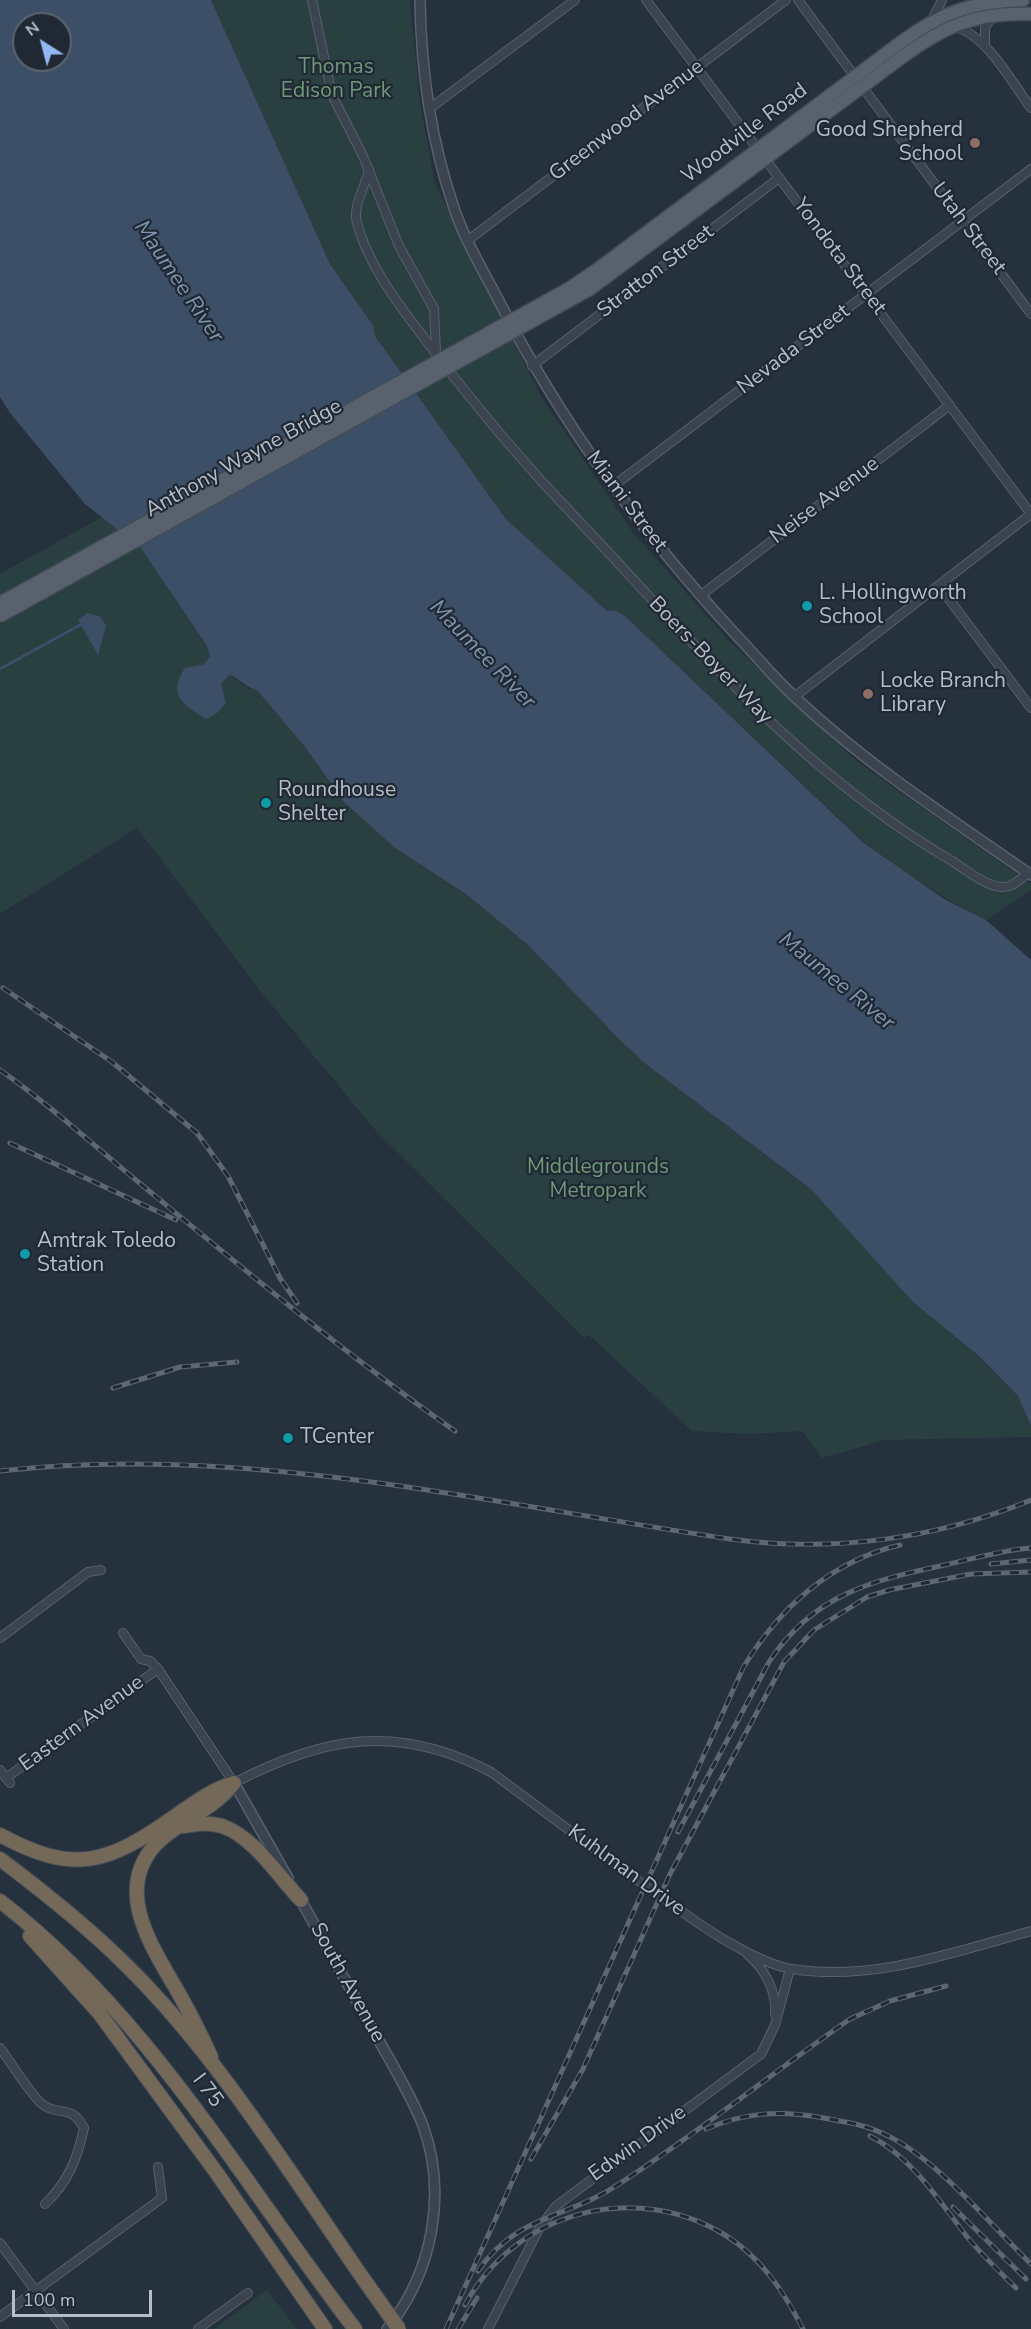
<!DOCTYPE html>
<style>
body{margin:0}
#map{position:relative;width:1031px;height:2329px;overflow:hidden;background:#26313e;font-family:"Nunito Sans",sans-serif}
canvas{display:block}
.north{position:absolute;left:12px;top:12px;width:60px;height:60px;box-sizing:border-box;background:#1f2833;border:2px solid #5b646f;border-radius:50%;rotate:324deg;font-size:16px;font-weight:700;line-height:24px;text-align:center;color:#b6bec9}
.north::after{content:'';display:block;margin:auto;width:21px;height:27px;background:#92b8f3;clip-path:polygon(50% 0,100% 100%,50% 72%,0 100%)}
.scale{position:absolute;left:12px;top:2290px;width:140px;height:27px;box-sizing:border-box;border:3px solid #b6bec9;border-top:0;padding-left:8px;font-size:18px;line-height:21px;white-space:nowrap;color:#b6bec9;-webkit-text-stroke:4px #1f2833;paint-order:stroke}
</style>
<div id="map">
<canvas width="1031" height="2329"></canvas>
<div class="north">N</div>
<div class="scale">100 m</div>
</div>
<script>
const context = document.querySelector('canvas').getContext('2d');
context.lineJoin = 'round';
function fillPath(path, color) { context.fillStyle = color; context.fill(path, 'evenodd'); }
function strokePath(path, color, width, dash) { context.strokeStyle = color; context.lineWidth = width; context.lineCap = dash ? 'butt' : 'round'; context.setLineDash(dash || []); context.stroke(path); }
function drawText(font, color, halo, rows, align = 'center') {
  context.font = font + ' "Nunito Sans",sans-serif'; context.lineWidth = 4.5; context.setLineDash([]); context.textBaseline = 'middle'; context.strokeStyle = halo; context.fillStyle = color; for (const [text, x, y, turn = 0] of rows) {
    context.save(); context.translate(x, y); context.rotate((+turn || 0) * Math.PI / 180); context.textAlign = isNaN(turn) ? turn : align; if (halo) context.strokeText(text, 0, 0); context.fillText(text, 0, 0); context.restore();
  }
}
fillPath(new Path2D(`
 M211,0H410L420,104L435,183L541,397L632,531L728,640L856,761L1031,884V890L986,920C942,898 904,872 865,843L625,616L615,610L607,611L506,519L375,336L373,325L330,264Z
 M102,517L142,547L207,646L210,656L204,664L185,668L226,703L221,683L230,675L249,689L257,690L305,747L344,802L395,848L466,894L528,945L620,1040L647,1065L811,1189L1018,1396L1031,1426V1437L885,1440L822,1458L802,1431L750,1434L692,1431L589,1335L584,1338L376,1131L261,992L137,828L0,914V574Z
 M267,2290L297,2329H214Z`), '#293f40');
fillPath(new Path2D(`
 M0,0H211L330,264L373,325L375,336L506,519L607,611L615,610L625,616L864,843L944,899L986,920L1031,960V1426L1018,1396L979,1356L913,1302L811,1189L647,1065L620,1040L528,945L466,894L395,848L344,802L305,747L257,690C246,688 240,679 230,675L221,683L226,703L217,713L206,719C183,705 167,694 185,668L204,664L210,656L207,646L141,548L85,504L10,413L0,397ZM24,24H60V60H24Z
 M88,613L101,617L106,626L98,655L78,620Z`), '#3d4f66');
strokePath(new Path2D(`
 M0,669L80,625`), '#3d4f66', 3);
const minor = new Path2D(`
 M312,0L332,95L363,156L399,246L434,309L436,353
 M646,0L1031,514
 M798,0L1031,314
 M932,20L942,0
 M955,27C987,35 1012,83 1031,108
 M985,46V28L992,16
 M429,109L575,0
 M369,169C366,187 352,205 357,223C368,265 399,305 424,338C472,402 522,462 577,519C696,645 800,772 952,861C966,870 985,886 1002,887C1012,888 1020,879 1028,873
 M467,241L786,0
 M532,366L779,178
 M612,487L1031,169
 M939,586L1031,708
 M700,596L950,405
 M794,697L1031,514
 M123,1633L141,1659L150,1661L158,1669L234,1783C324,1736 398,1723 491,1772L616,1865
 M0,1638L88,1572L101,1570
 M0,1770L10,1783
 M6,1778L158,1669
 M698,1923C721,1939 765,1965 792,1969C873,1982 954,1952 1031,1931
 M747,1954C764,1968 777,1991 775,2014
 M0,2048C11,2062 30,2094 42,2104C58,2117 71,2103 84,2128C77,2160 68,2182 45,2204
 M0,2243L64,2329
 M0,2317L162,2198L158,2167
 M198,2329L248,2293
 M488,2329L539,2229L556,2206L761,2054L775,2025L790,1969`);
const tertiary = new Path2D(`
 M420,0C421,70 431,141 454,208C465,241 484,272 500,303C563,426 644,536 738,637C757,657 775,679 796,698C867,765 951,819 1031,875
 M234,1783L288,1878
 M298,1895C323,1940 348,1985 373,2030C390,2061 409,2091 422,2123C448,2192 433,2272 387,2329`);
const primary = new Path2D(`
 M880,58C931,19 958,2 1023,0
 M890,66C937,30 970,12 1031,14`);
const motorway = new Path2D(`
 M184,1826C196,1824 209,1822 222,1826C254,1837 278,1876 301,1900
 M0,1835C74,1875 107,1864 174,1817C194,1803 211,1790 234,1783
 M0,1859C44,1892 87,1926 126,1965C218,2055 293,2178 367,2284
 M0,1901C149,2016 242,2182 355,2329
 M30,1936L100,2014L216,2172L325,2329
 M211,2057C201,2035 190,2013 178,1992C153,1948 113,1892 155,1845C178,1821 212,1811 234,1783`);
strokePath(minor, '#58616c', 10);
strokePath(tertiary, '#58616c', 12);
strokePath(primary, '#434c57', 15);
strokePath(motorway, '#454e59', 16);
strokePath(minor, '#3a434e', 8);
strokePath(tertiary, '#3a434e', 9);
strokePath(primary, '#58626e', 12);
strokePath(motorway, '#746858', 14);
const rail = new Path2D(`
 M3,988L112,1062L197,1133L228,1176L280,1278L297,1303
 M0,1070C49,1104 92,1144 137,1181C241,1267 345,1354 455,1431
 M10,1143L176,1220
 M113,1388L180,1367L237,1362
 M0,1471C244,1443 490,1504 730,1539C832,1553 936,1539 1031,1500
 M991,1564L1031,1560
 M678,1832L769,1662C814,1593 874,1580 949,1564C976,1558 1003,1550 1031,1548
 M706,2129C743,2113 778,2110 818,2117C841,2121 863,2124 884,2134C934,2156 991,2225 1031,2264
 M870,2136C913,2158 939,2201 968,2238C983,2256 1000,2272 1016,2288
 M531,2159L583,2069L670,1874L784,1662L814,1630L867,1597L889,1590L971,1574L1031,1572
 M953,2207L1026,2279
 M478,2271C517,2214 567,2219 619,2184C698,2133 772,2073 850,2019L890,2001L946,1986
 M465,2305C515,2211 635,2180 725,2235C762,2258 784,2292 803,2329
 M446,2329L743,1668C779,1608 831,1561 900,1545
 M458,2329L477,2298`);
strokePath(rail, '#5c6775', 5);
strokePath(rail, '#1f2833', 3, [9]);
const minorBridge = new Path2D(`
 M616,1865L698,1923`);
const primaryBridge = new Path2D(`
 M0,603L570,288L598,269L880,58
 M0,616L590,289L890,66`);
const motorwayBridge = new Path2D(`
 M367,2284L399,2329`);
strokePath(minorBridge, '#58616c', 10, []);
strokePath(primaryBridge, '#434c57', 15, []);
strokePath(motorwayBridge, '#454e59', 16, []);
strokePath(minorBridge, '#3a434e', 8);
strokePath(primaryBridge, '#58626e', 12);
strokePath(motorwayBridge, '#746858', 14);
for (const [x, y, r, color] of [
 [975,143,6,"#8d6e63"],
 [807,606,6,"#0f9aa8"],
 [868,694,6,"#8d6e63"],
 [266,803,6,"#0f9aa8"],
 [25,1254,6,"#0f9aa8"],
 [288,1438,6,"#0f9aa8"]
]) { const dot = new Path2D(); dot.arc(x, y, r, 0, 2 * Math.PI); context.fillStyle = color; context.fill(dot); strokePath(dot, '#1f2833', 2); }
drawText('21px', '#6f9978', '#1f2833', [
 ["Thomas",336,68],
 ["Edison Park",336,92],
 ["Middlegrounds",598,1168],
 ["Metropark",598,1192]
]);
drawText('21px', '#b6bec9', '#1f2833', [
 ["Greenwood Avenue",627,121,-37],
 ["Woodville Road",745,134,-37],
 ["Utah Street",968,229,53],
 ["Yondota Street",839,257,53],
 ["Stratton Street",656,272,-37],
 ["Nevada Street",794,350,-37],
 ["Anthony Wayne Bridge",244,459,-29],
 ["Neise Avenue",825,501,-37],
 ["Miami Street",626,502,53],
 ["Boers-Boyer Way",710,661,46],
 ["Eastern Avenue",82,1724,-36],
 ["Kuhlman Drive",626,1871,36],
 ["South Avenue",347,1983,61],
 ["I 75",207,2091,53],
 ["Edwin Drive",638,2144,-36]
]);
drawText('21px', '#b6bec9', '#1f2833', [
 ["Good Shepherd",963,131,"right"],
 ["School",963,155,"right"],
 ["L. Hollingworth",819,594],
 ["School",819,618],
 ["Locke Branch",880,682],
 ["Library",880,706],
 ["Roundhouse",278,791],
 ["Shelter",278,815],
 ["Amtrak Toledo",37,1242],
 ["Station",37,1266],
 ["TCenter",300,1438]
], 'left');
drawText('italic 22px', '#7f95af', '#1f2833', [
 ["Maumee River",178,282,56],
 ["Maumee River",482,655,46],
 ["Maumee River",836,982,39]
]);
</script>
